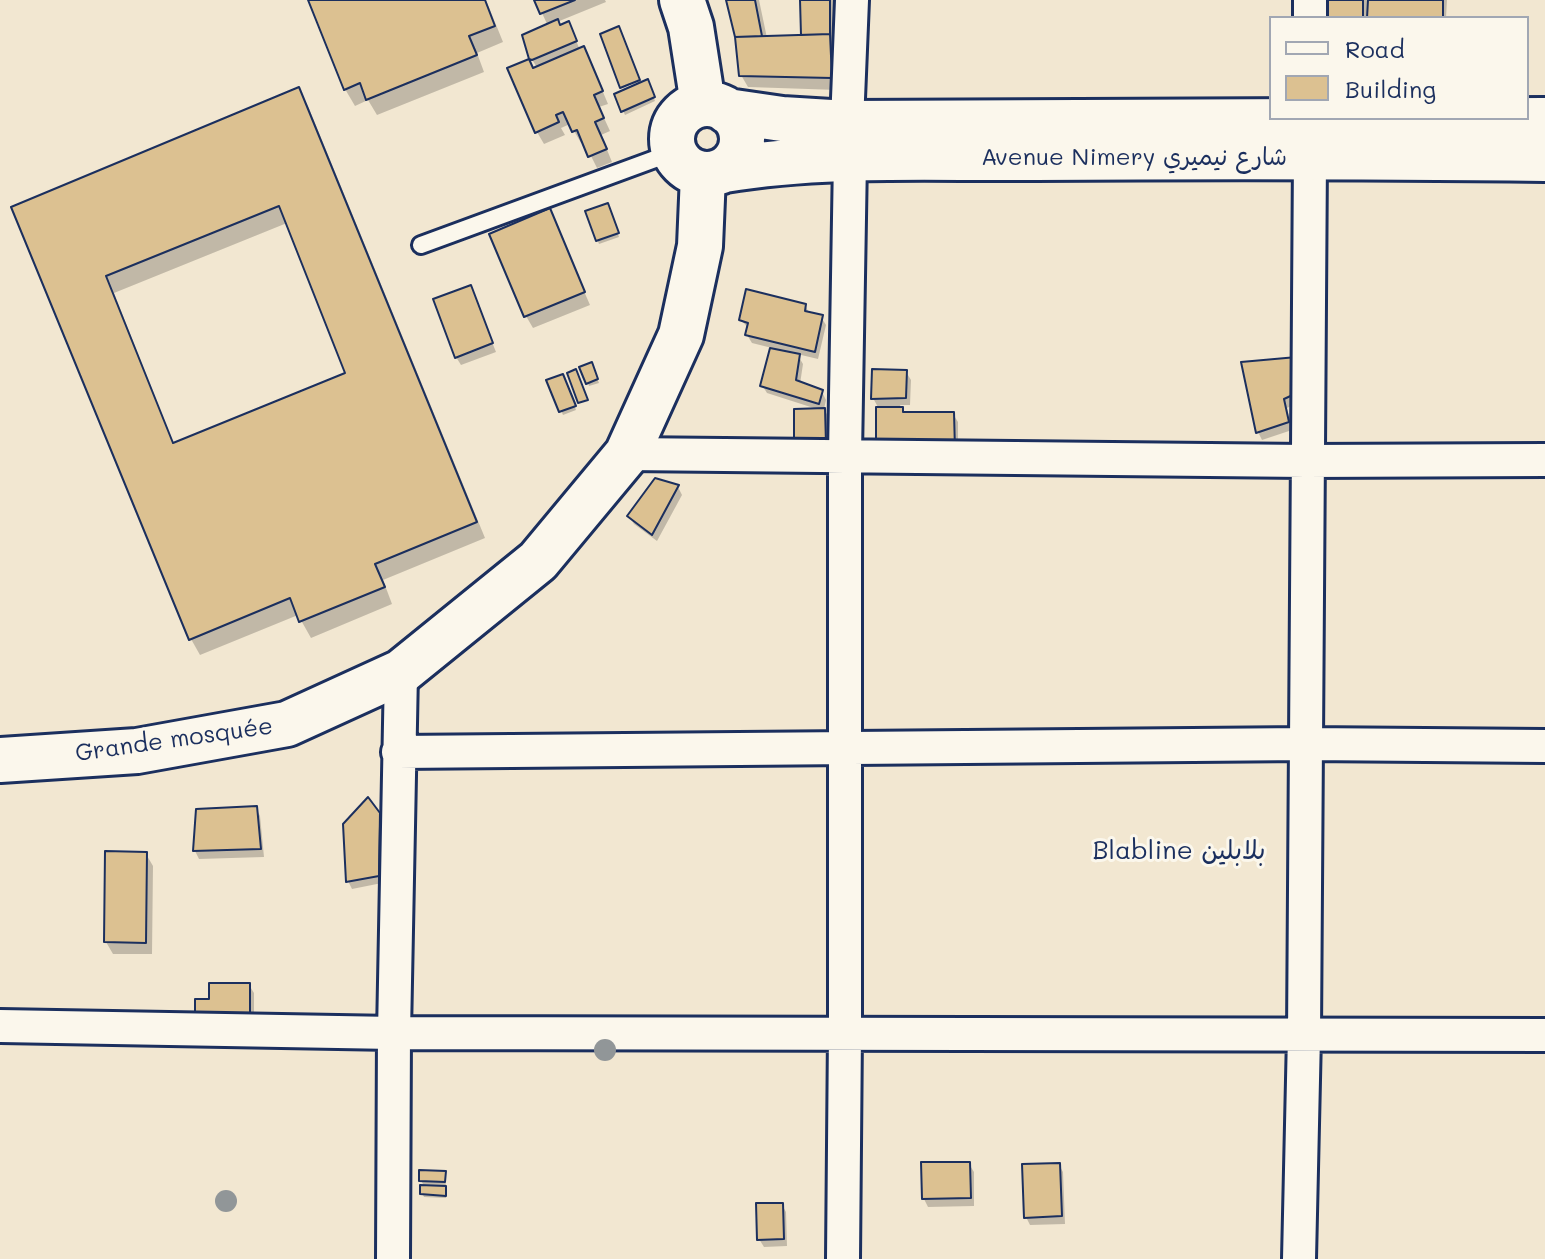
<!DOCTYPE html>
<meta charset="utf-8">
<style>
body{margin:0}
#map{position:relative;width:1545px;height:1259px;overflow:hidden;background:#f2e7d1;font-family:Mali,sans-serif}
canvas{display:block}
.legend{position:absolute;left:1269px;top:16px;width:260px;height:104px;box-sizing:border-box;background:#fbf7ec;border:2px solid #a1a7b3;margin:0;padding:10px 14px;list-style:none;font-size:24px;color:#1b2f5e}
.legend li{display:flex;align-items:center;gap:16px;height:40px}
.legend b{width:40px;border:2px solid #a1a7b3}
</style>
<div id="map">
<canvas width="1545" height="1259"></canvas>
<ul class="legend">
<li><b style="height:10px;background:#fbf7ec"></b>Road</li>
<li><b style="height:22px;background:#dcc191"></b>Building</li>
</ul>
</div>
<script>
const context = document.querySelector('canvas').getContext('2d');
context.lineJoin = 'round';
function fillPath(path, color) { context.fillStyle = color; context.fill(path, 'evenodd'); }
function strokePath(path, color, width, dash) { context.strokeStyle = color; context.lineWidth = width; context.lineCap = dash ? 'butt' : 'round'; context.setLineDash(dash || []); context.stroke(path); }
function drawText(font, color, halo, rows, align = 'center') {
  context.font = font + ' Mali,"Playpen Sans Arabic",sans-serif'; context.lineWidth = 6; context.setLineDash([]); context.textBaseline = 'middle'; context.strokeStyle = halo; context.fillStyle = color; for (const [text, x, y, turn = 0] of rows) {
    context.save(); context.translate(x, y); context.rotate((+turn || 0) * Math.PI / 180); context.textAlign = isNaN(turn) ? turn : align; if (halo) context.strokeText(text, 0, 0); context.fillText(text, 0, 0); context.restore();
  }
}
fillPath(new Path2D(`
 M310,0H486L503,42L477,53L484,72L377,115L368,100L355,106L345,89Z
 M536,0H605L606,2L557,22L560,27L572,31L580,50L590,61L608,104L599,107L610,131L601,135L612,162L597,168L584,142L581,143L570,124L561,128L565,135L544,144L537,132L533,69H538L531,58L548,26Z
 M728,0H759L767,38L804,37L802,0H833V44L836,48L838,90L748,87L741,75L737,37Z
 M1328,0H1447L1446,18H1328Z
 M640,82L641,84L647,82L655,101L625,115L616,95L624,92L623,89Z
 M298,90L308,106L485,538L383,580L392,604L311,638L298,615L200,655L191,639L14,208ZM287,223L348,374L174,445L114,293Z
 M609,208L619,237L599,244L587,212Z
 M549,211L590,305L533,328L526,316Z
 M470,287L496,352L461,365L456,357Z
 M805,305L810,315L821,317L826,325L818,359L797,354L803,364L800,384L822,392L826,400L824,409L829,418V451L801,452L820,410L767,393L762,385L772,348L752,343L747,335L749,329L741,320Z
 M1295,359L1301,401L1287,408L1292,430L1262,440L1258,432Z
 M593,368L599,383L589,386L588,383Z
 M906,372L911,380L910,405H900L905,414H953L958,422V457L879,409L873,398Z
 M564,380L576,410L563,415L549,382Z
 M678,487L682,495L657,541L634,524L629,516Z
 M256,808L260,816L264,857L199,859L195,851L198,811Z
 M379,814L384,823L382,883L352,889L348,881Z
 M146,854L153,866L152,954H113L106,942Z
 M249,985L254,993V1029L211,1001Z
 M969,1164L974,1172V1206L928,1207L924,1199Z
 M1059,1165L1063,1172L1065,1224L1030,1225L1026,1217Z
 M444,1173L446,1185H443L447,1191L446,1198L424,1197L422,1193L425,1187L421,1181Z
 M782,1205L786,1212L787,1246L764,1247L759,1239Z`), '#0003');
const building = new Path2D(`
 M308,0H485L495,26L469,36L477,55L366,100L360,83L344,90Z
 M534,0H575L540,14Z
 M726,0H755L762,36L735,37Z
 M800,0H830V34L801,35Z
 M1326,0H1363V18H1326Z
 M1368,0H1443V18H1367Z
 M558,19L560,25L569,21L577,41L532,60L529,59L522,35Z
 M619,26L640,80L620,88L600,34Z
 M830,34L832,78L739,76L735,37Z
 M584,46L603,91L594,95L604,118L595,122L607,149L588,157L577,130L572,132L563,112L556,115L559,122L535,133L507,68L529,59L533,68Z
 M648,79L655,97L621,112L614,94Z
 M299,87L477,522L375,564L385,587L299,622L290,598L189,640L11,207ZM279,206L345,373L173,443L106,276Z
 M608,203L619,233L596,241L585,211Z
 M550,208L585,292L524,317L489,234Z
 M471,285L493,343L455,358L433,299Z
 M746,289L806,304L805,311L823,315L815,352L745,335L748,323L739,320Z
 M770,348L800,354L796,380L823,390L819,404L760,386Z
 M1297,357V393L1284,399L1289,422L1256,433L1241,362Z
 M592,362L598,379L586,384L579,367Z
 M576,369L588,400L578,403L567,373Z
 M872,369L907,370L906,398L871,399Z
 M563,374L576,406L559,412L546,380Z
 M876,407H903V412H954L955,450H876Z
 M825,408L826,444L794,445V409Z
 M655,478L679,485L652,535L627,516Z
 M368,797L380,813L379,876L346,882L343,824Z
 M257,806L261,849L193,851L196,809Z
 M105,851L147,852L146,943L104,942Z
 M209,983H250V1022H195V999H209Z
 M921,1162H970L971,1198L922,1199Z
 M1060,1163L1062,1216L1024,1218L1022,1164Z
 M419,1170L446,1171L445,1182L419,1181Z
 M420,1185L446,1186V1196L420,1194Z
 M756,1203H783L784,1239L757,1240Z`);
fillPath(building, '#dcc191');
strokePath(building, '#1b2f5e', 2);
const service = new Path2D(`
 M421,245L674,152`);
const minor = new Path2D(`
 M1310,0V18
 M847,123L852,0
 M627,454L1306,461L1545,460
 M398,752L1306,744L1545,746
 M0,1026L394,1033L1545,1035
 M393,1259L394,1033L401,672
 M843,1259L845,1032V454L850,159
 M1299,1259L1304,1035L1310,156`);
const primary = new Path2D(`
 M682,0L691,27L703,104
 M672 139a35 35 0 1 1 70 0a35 35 0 1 1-70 0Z
 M727,111L782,119L847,123L1545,120
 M724,170C826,153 931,159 1034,158C1204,157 1375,157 1545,159
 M0,760L137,751L287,724L401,672L538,561L627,454L681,335L700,246L703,175`);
strokePath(service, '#1b2f5e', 22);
strokePath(minor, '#1b2f5e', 38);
strokePath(primary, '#1b2f5e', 50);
strokePath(service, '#fbf7ec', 16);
strokePath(minor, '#fbf7ec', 32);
strokePath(primary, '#fbf7ec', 44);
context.fillStyle = '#919698';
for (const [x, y] of [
 [605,1050],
 [226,1201]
]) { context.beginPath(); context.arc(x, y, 11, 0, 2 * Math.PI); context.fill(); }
drawText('24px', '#1b2f5e', '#fbf7ec', [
 ["Avenue Nimery شارع نيميري",1134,158],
 ["Grande mosquée",174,740,-8]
]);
drawText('26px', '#1b2f5e', '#fbf7ec', [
 ["Blabline بلابلين",1179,851]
]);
</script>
